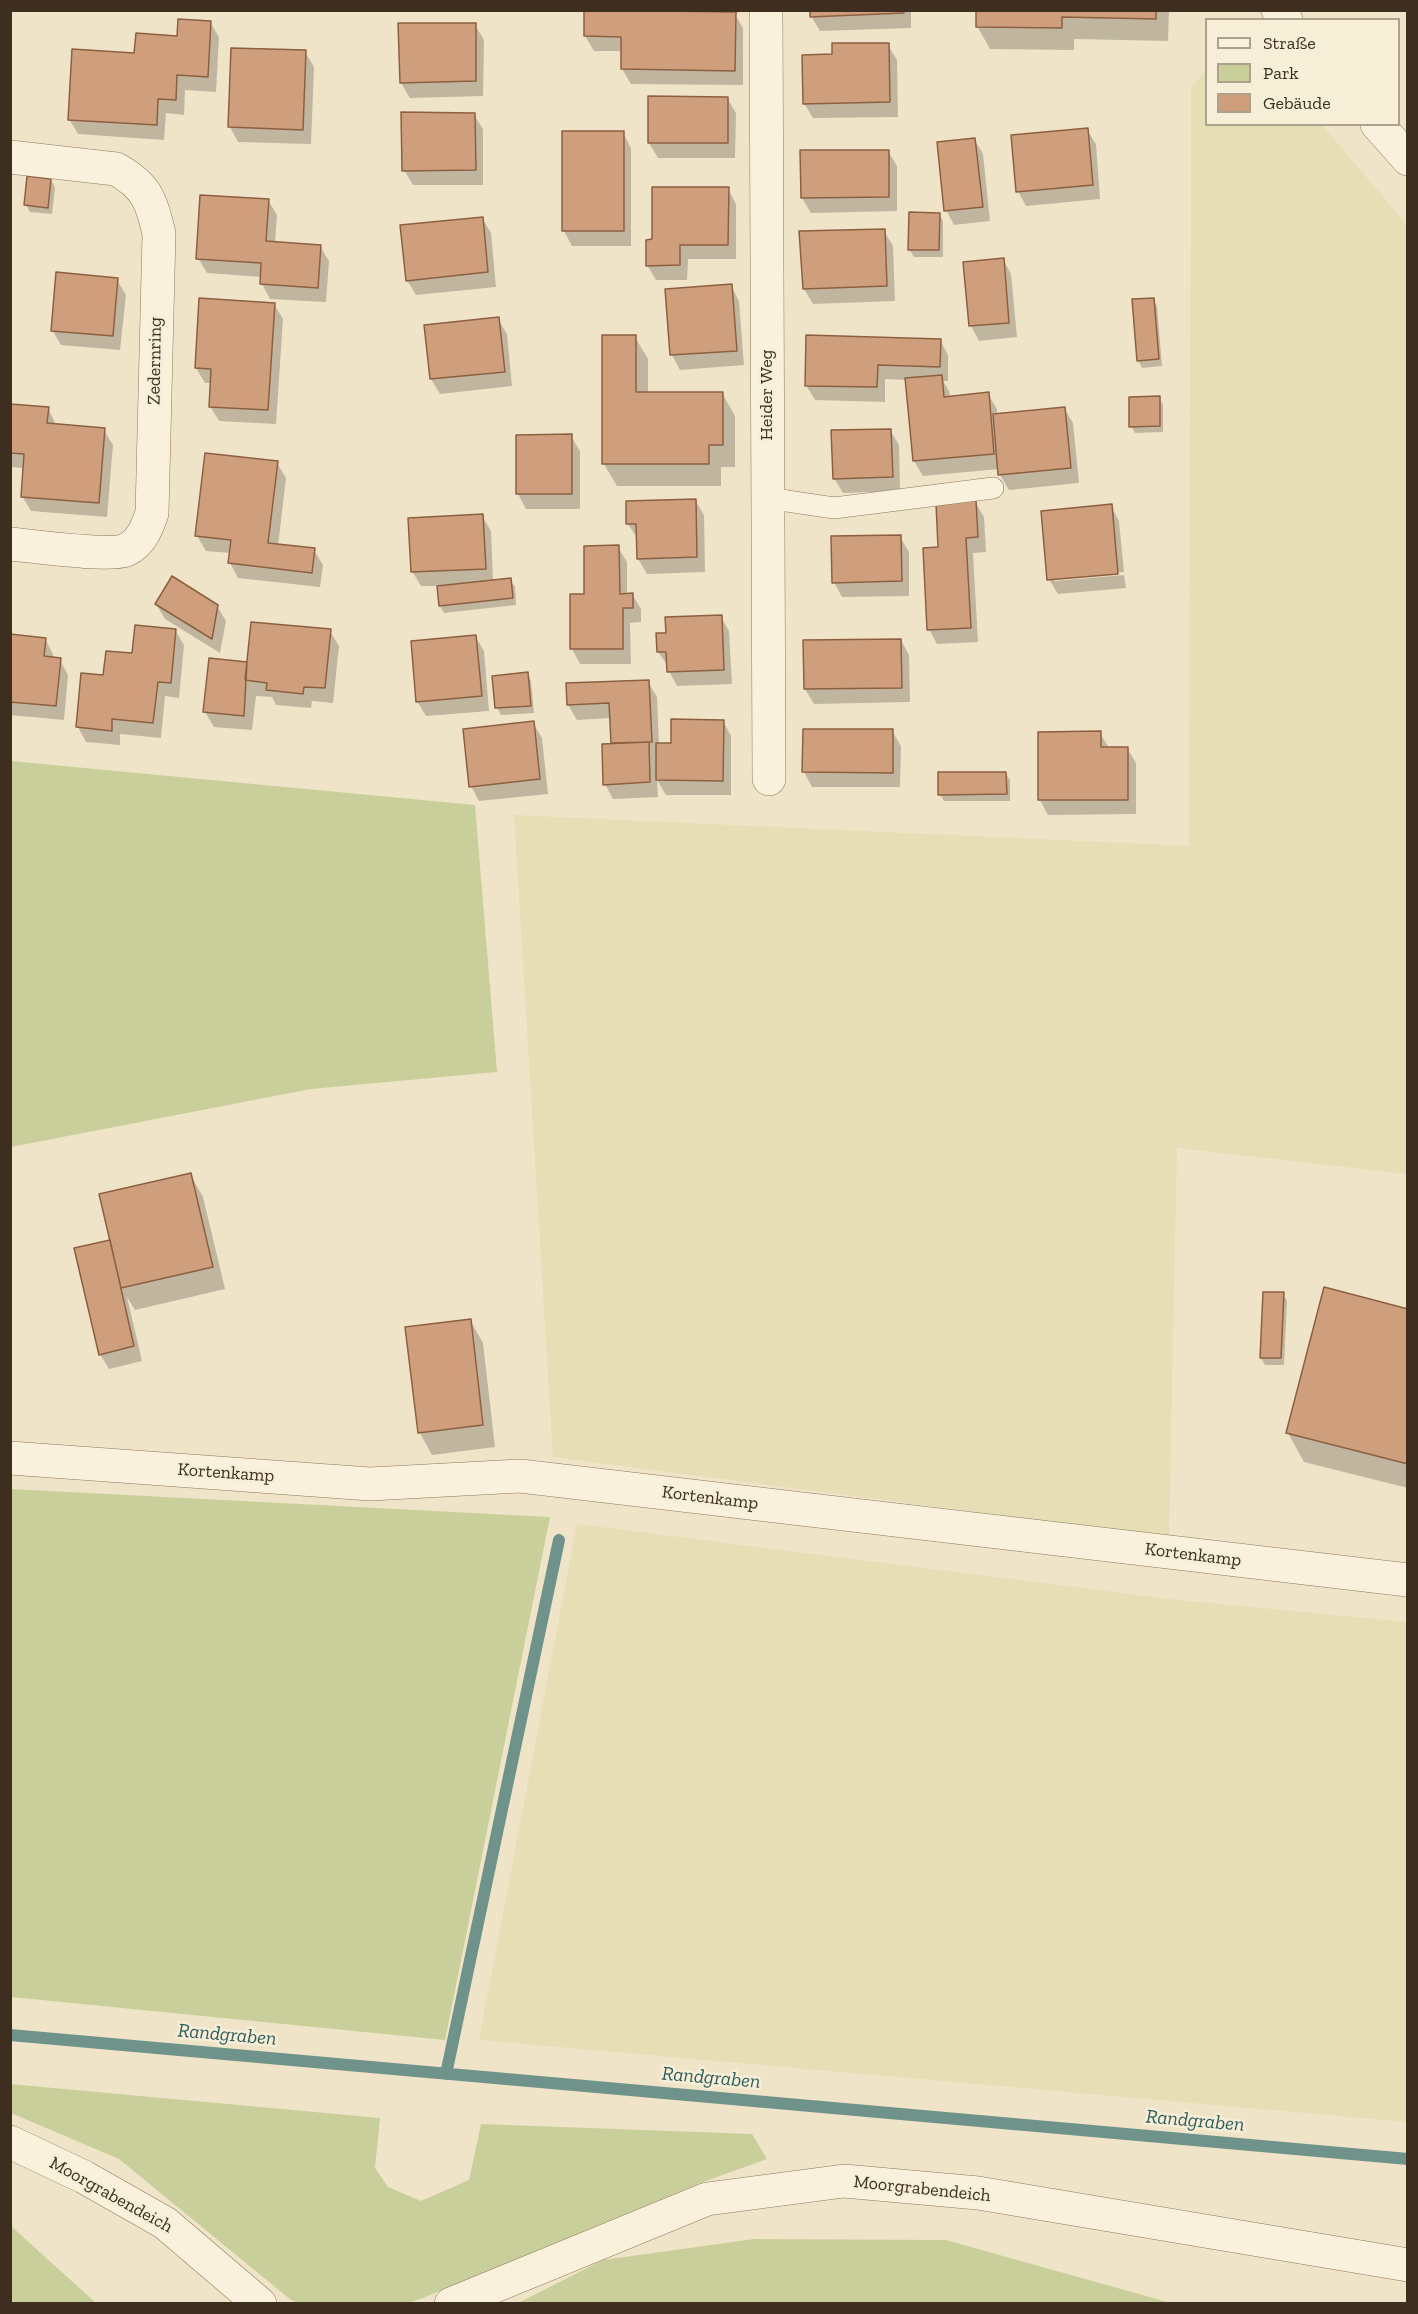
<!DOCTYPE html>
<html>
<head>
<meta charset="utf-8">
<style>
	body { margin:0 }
	#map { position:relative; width:1418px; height:2314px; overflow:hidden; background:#f0e4c8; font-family:"Zilla Slab",serif }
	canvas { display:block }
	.frame { position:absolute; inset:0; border:12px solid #3d2e20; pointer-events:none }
	.legend { position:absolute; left:1205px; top:18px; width:195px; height:108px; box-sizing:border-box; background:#f7eed8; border:2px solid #ada18e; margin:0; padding:8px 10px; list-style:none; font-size:18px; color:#3d2e20 }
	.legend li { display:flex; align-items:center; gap:12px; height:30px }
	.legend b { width:30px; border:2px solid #ada18e }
</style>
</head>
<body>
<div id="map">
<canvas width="1418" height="2314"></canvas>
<div class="frame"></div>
<ul class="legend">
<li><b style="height:8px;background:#faf1dc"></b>Straße</li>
<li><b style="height:16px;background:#c9cf9b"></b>Park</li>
<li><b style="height:16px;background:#cf9f7d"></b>Gebäude</li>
</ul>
</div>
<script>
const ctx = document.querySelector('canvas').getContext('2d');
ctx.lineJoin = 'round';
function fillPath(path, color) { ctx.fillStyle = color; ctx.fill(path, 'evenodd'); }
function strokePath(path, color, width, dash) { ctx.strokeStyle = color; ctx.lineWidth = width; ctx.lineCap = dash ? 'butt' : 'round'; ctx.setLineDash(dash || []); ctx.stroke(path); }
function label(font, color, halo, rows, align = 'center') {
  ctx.font = font + ' "Zilla Slab",serif'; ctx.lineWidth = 5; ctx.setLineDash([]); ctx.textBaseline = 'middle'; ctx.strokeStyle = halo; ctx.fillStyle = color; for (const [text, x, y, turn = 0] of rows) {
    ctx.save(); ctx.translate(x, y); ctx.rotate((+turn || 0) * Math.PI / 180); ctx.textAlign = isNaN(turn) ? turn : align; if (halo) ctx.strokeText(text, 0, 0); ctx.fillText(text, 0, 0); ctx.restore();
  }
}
fillPath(new Path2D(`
	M1206,71v53l116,1 85,100v949l-230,-26 -8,389 -616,-80 -39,-642 675,31 2,-759z
	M577,1524l591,75 239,23v500l-928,-82z`), '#e6deb5');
fillPath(new Path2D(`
	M11,761l464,44 22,267 -186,17 -300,58z
	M11,1489l539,28 -105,523 -434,-43z
	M10,2084l370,34 -5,50 13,19 33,14 48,-21 12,-56 271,10 15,25 -64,23 -280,116 -18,6 -107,-1 -7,-3 -172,-141 -108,-46z
	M11,2226l85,77h-85z
	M754,2239l192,1 225,63h-653l85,-43z`), '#c9cf9b');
fillPath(new Path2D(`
	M586,10l91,3v-3h61v3h-4l9,15v57l-112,-1 -9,-15 1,-18h-29l-9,-15z
	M811,10h100v18l-91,3 -9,-15z
	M978,10h191l-1,31 -94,-2v11l-84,-1 -13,-23z
	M210,22l9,15 -3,55 -31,-2 -1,25 -18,-2 -2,27 -86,-6 -9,-15 109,-82z
	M475,25l9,15 -1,56 -73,2 -9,-15z
	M888,45l9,15 1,57 -85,1 -9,-15 30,-47z
	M305,52l9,15 -3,77 -73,-2 -8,-15z
	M727,98l9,15 -1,45h-77l-9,-15z
	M474,115l9,14v56h-70l-9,-15z
	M1087,130l9,14 4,55 -74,7 -8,-15z
	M623,133l8,15v98h-59l-8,-15z
	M974,139l9,15 7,67 -36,4 -8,-15z
	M888,151l9,15v45l-86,2 -9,-15z
	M51,180l4,7 -3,27 -22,-2 -4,-7z
	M728,189l8,15v55h-48l-1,21h-31l-9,-15 6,-24z
	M268,200l9,15 -2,28 45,3 9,15 -3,41 -56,-3 -8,-15v-7l-55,-4 -9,-15z
	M939,214l4,7v36h-29l-4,-7z
	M482,218l9,15 5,54 -80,8 -9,-15z
	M884,231l9,15 2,55 -82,3 -9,-15z
	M1003,259l8,15 6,63 -38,4 -8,-15 -6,-63z
	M117,280l9,15 -6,55 -59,-5 -9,-15z
	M731,286l8,15 5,64 -64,5 -8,-15 -6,-64z
	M1153,299l4,7 5,60 -20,2 -4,-8z
	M274,304l9,15 -7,105 -57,-3 -9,-15 2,-23h-7l-9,-15z
	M498,319l9,15 5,52 -72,8 -9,-15 -5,-53z
	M603,336l32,1 13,22v34h74l13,23v51h-14v19h-104l-13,-22z
	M940,340l8,15v26h-5l6,10 1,7 38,-4 9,15v6l67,-7 9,15 6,60 -70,7 -9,-15 -1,-6 -76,7 -9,-15 -7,-81 -22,-1v23l-70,-2 -9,-15z
	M1159,398l4,7v27l-28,1 -4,-7z
	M10,405l38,3 8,17 48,5 9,15 -6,72 -76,-6 -9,-15 2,-28 -14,-1z
	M890,430l9,15 1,46 -57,2 -9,-15z
	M571,436l9,15v58h-54l-8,-15z
	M277,463l9,15 -8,68 36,4 9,15 -3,22 -82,-9 -8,-15 1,-10 -25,-2 -9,-15z
	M695,500l9,15 1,57 -58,2 -9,-15v-20l-10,-15z
	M975,502l9,15 2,35 -13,1 5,89 -41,2 -8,-15 11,-80z
	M1111,506l8,15 5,51 -70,6v3l70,-6 2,13 -68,6 -9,-15z
	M482,516l9,15 2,51 17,-2 5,7 1,18 -72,8 -4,-7 -2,-20h-17l-9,-15z
	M900,537l9,15v44l-67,1 -8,-15z
	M618,547l9,15v33l5,-1 9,15v13l-11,1 1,41h-51l-8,-15 14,-54z
	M156,604l61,2 9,15 -6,32 -55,-34z
	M721,617l8,14 3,53 -55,2 -8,-15v-4l-11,-15 9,-18z
	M175,630l9,15 -5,53 -14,-2 -4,42 -41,-4v11l-34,-3 -8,-15 26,-51 30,-21z
	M330,631l9,15 -6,57 -21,-2 -1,7 -35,-3 -4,-8 -16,-1 -4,34 -38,-3 -9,-15 44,-48z
	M10,636l35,3 8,15v5l7,1 8,15 -4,45 -54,-5z
	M475,636l9,15 5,60 -63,5 -9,-15z
	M901,640l8,15 1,47 -96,2 -9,-15z
	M527,674l4,7 3,32 -33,2 -4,-7 -3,-31z
	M648,682l9,15 2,47h13l51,-23 8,15v59h-65l-9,-15 1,17 -45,2 -8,-15 8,-40 -2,-26 -34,2 -9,-15z
	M533,723l9,15 6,56 -69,7 -8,-15z
	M892,731l9,15 -1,41h-88l-8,-15z
	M1100,733l9,15h18l9,15v51l-88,1 -8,-15z
	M1005,773l5,7v21h-66l-4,-7z
	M190,1174l13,23 22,92 -90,21 -8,-13 15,64 -33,8 -9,-15 9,-112z
	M1283,1294l4,7 -3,64h-19l-4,-7z
	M1408,1310v178l-104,-26 -16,-29z
	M470,1320l13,23 12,104 -63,8 -12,-22z`), '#0003');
strokePath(new Path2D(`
	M10,2035l1398,124
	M446,2074l113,-534`), '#6f938a', 12);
const building = new Path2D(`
	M584,10l152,2 -1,59 -114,-2v-32l-37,-1z
	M810,10h93l1,3 -94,4z
	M976,10h180v9l-94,-2v11l-86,-1z
	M178,19l33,2 -3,56 -31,-2 -1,25 -18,-1 -1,26 -89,-5 4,-71 62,4 2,-20 41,3z
	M398,23h78v58l-76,2z
	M832,43h57l1,59 -87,2 -1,-49 30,-1z
	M231,48l75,2 -3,80 -75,-3z
	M648,96l80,1v46h-80z
	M401,112l74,1 1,57 -74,1z
	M1088,128l5,57 -77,7 -5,-57z
	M562,131h62v100h-62z
	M975,138l8,69 -39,4 -7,-69z
	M800,150h89v47l-88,1z
	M27,176l24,3 -3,29 -24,-3z
	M652,187h77l-1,58h-48v20l-34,1v-26l6,-1z
	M200,195l69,4 -3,42 55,4 -3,43 -58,-4 1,-21 -65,-4z
	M909,212l31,1 -1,37h-31z
	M483,217l5,55 -82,9 -6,-56z
	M885,229l2,57 -84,3 -4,-58z
	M1004,258l5,65 -40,3 -6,-64z
	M56,272l62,6 -5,58 -62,-5z
	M732,284l5,67 -67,4 -5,-66z
	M199,298l76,5 -7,107 -59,-3 2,-38 -16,-1z
	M1154,298l5,61 -22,2 -5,-62z
	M499,317l6,55 -75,7 -6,-54z
	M602,335h34v57h87v53h-14v19h-107z
	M806,335l135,4 -1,28 -62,-2 -1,22 -72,-1z
	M942,375l2,22 45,-5 5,62 -81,7 -8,-83z
	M1160,396v30l-31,1v-30z
	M10,404l39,3 -2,16 58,5 -6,75 -78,-6 3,-43 -14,-1z
	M1065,407l6,61 -73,7 -5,-61z
	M891,429l2,48 -60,2 -2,-49z
	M572,434v60h-56v-59z
	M205,453l73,8 -10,82 47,5 -3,25 -84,-10 3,-23 -36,-4z
	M696,499l1,58 -60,2 -1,-35h-10v-23z
	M976,500l2,37 -12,1 5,90 -44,2 -4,-82 15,-1 -2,-44z
	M1112,504l6,70 -71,6 -6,-69z
	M483,514l3,55 -75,3 -3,-54z
	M901,535l1,46 -70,2 -1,-47z
	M619,545l1,49 13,-1v15h-10v41h-53v-55h14v-48z
	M172,576l46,29 -6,34 -57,-35z
	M511,578l2,20 -74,8 -2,-20z
	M722,615l2,55 -57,2 -1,-20h-9l-1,-19h10l-1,-16z
	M251,622l80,7 -6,59 -21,-1 -1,7 -37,-4 1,-7 -22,-3z
	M135,625l41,4 -5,54 -13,-1 -5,41 -41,-4v12l-36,-4 5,-54 22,2 3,-24 26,2z
	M10,634l36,4 -2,18 17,2 -5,48 -46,-4z
	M476,635l6,61 -66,6 -5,-61z
	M901,639l1,49 -98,1 -1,-49z
	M209,658l38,4 -3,54 -41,-4z
	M528,672l3,34 -36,2 -3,-32z
	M649,680l3,62 -41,1 -2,-40 -42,2 -1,-22z
	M671,719l53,1 -1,61 -67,-1v-37h15z
	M534,721l6,58 -71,8 -6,-58z
	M803,729h90v44l-91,-1z
	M1101,731v16h27v53h-90v-68z
	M649,742l1,40 -47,3 -1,-41z
	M938,772h68l1,22 -69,1z
	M191,1173l22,94 -92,21 -22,-94z
	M110,1240l24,106 -35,9 -25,-107z
	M1324,1287l84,22v155l-122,-31z
	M1263,1292h21l-3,66h-21z
	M471,1319l12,106 -65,8 -13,-106z`);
fillPath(building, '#cf9f7d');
strokePath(building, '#8d5f41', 1.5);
const service = new Path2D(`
	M767,498l67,10 159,-20`);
const minor = new Path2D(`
	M766,10l3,769
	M10,157l106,12c31,17 36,33 43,65l-7,279c-5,15 -11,30 -26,37 -17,7 -93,-4 -116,-6
	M10,1458l360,26 150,-8 888,104
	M10,2142l74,35 81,46 95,81
	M451,2304l256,-105 137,-18 134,12 430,72`);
const tertiary = new Path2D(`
	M1278,10l8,10
	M1377,124l31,35`);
strokePath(service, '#8d765c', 22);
strokePath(minor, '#8d765c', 34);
strokePath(tertiary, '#8d765c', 34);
strokePath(service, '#faf1dc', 21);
strokePath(minor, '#faf1dc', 33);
strokePath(tertiary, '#faf1dc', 33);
label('18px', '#3d2e20', '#f7eed8', [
	["Zedernring",155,361,-89],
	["Heider Weg",767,395,-90],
	["Kortenkamp",226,1473,4],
	["Kortenkamp",710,1498,7],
	["Kortenkamp",1193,1555,7],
	["Moorgrabendeich",922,2189,6],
	["Moorgrabendeich",111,2195,29]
]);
label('italic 20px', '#2f5d5a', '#f7eed8', [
	["Randgraben",227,2035,5],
	["Randgraben",711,2078,5],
	["Randgraben",1195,2121,5]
]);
</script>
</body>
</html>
